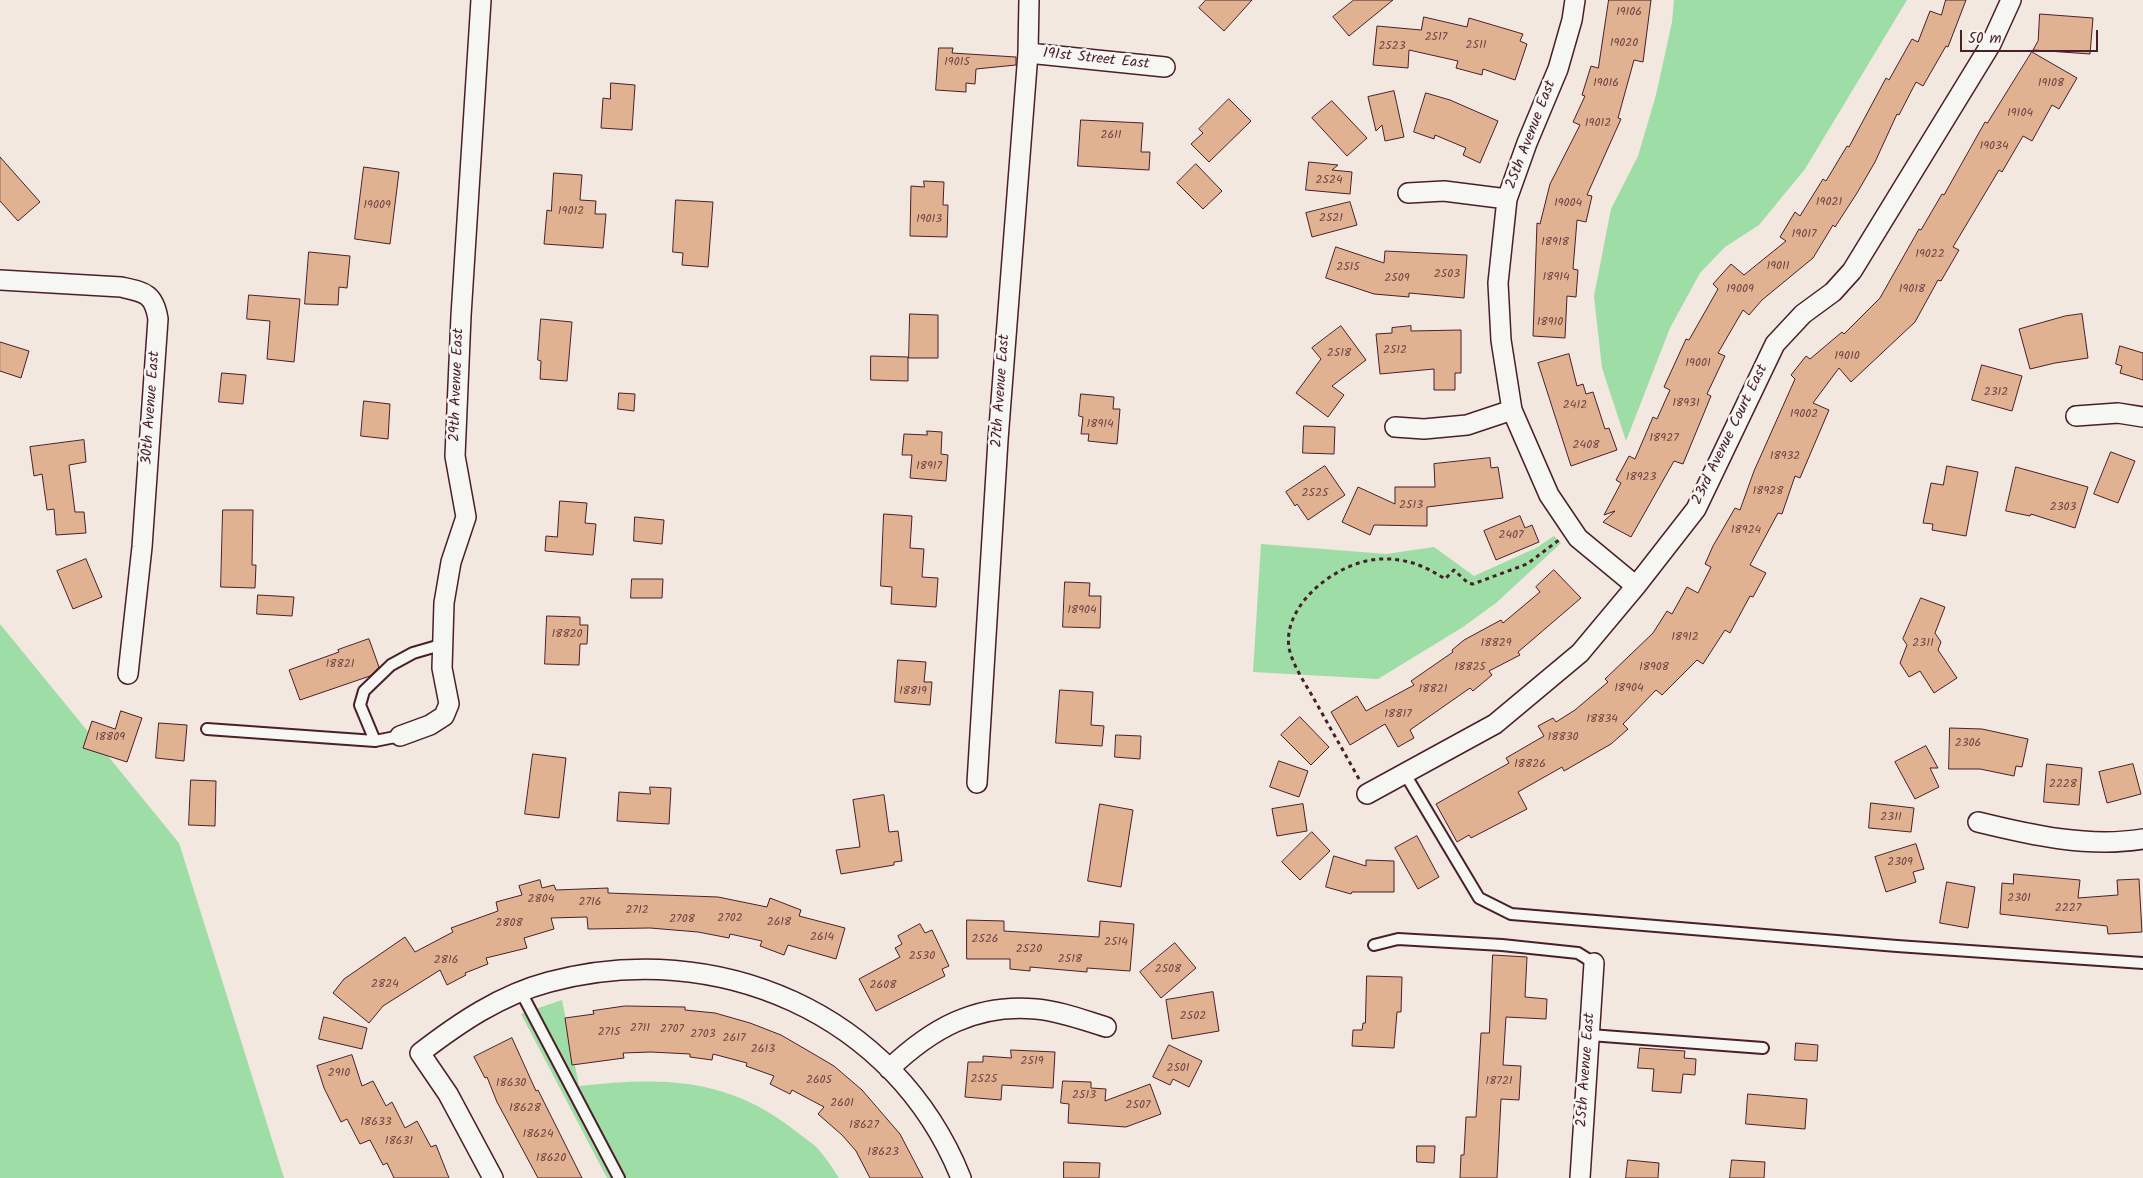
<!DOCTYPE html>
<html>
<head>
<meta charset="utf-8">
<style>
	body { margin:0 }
	#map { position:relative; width:2143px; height:1178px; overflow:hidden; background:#f2e8df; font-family:Kalam,sans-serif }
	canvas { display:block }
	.scale { position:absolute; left:1960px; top:30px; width:138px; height:22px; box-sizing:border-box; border:2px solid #4a1f2b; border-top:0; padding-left:6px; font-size:15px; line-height:18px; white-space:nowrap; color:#4a1f2b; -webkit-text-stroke:4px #f6f6f2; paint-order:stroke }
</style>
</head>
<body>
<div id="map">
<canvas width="2143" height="1178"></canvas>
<div class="scale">50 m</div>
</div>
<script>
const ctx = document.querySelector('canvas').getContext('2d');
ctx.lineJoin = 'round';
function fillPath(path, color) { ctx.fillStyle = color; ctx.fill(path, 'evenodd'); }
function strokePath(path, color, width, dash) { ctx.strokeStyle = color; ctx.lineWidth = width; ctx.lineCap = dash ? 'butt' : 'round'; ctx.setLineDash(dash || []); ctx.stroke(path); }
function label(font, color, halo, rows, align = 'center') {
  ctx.font = font + ' Kalam,sans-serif'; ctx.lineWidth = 5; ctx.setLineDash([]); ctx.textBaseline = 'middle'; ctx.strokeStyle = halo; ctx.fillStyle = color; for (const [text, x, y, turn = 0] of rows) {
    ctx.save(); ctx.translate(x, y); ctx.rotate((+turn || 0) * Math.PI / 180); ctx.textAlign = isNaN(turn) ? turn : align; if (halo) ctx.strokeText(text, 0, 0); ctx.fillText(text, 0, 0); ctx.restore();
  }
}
fillPath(new Path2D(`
	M1674,0h233l-102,169 -46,56 -34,22 -25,26 -30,55 -44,113 -24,-73 -8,-72 17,-87 27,-53 18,-61 16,-73z
	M1554,536l7,7 -65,60 -33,24 -85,52 -125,-7 8,-128 125,10 48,-7 40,29 62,-28z
	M0,624l179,219 105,335h-284z
	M562,1000l17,86c81,-9 147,-9 214,43 8,7 19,13 26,21 8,9 14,19 20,28h-232l-86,-164z`), '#9edda5');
const building = new Path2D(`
	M1206,0h46l-28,31 -25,-23z
	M1354,0h39l-44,36 -16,-19z
	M1609,0h42l-8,62 -9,-2 -16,58 3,1 -34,76 5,1 -6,26 -9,-2 -4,49 5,1 -2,27 -9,-1 -2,42 -32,-2 4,-113 3,1 10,-40 30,-59 -7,-3 12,-26 -3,-1 9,-29 7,2z
	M1946,0h20l-18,47 -2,-1 -23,40 -7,-4 -17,33 -2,-1 -22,48 -18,31 -22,34 -2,-2 -20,33 -51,42 -13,15 -6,-5 -25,43 7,3 -18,38 4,2 -28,68 -9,-3 -43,76 -28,-15 12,-11 -11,4 17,-32 -5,-3 13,-24 6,3 18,-42 4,2 13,-29 -6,-3 22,-48 3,1 29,-51 -5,-5 18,-20 13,11 42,-34 -6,-4 15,-25 5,4 23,-37 3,2 21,-35 2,1 37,-69 3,2 23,-41 6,3 12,-31 11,4z
	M2040,14l53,4 -3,36 -57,-4 5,-9z
	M1424,17l43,10 2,-9 54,16 -3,7 7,3 -12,36 -32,-11 -1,6 -26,-7 2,-7 -49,-11 -1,18 -35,-3 4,-39 44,4z
	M939,48h14l-1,5 64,4v8l-40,4 -1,15 -9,-1v9l-30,-2z
	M2032,52l45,26 -18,31 -7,-4 -20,36 -9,-5 -21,36 -3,-2 -46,77 6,3 -18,31 -3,-1 -23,42 -64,60 -12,-14 -26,35 16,7 -29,68 -5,-2 -13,38 -4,-1 -28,52 16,8 -13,24 -3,-1 -20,37 -5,-3 -22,34 -6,-4 -35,35 -6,-5 -33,34 5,5 -17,15 -47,27 -2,-4 -44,25 9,17 -56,29 -2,-3 -12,7 -21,-38 73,-41 -3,-5 38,-22 -6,-10 15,-8 3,4 19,-12 33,-28 -3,-3 48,-46 14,-22 5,3 15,-27 11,6 13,-26 -6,-3 8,-18 22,-38 5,2 14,-39 41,-92 -4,-4 15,-19 4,3 32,-27 2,2 36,-36 39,-69 2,1 21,-36 2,1 41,-73 2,1z
	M611,83l24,2 -3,45 -31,-2 2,-30 7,1z
	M1394,91l10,46 -19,4 -3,-16 -6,6 -8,-34z
	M1426,93l24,7 48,21 -18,42 -17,-8 3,-7 -31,-13 -1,4 -20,-7z
	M1229,99l22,22 -42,41 -18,-18 12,-11 -4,-4z
	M1332,101l35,37 -20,18 -35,-38z
	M1081,120l62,3 -2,29h9l-1,18 -71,-4z
	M0,157l40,45 -22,19 -18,-20z
	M1309,162l29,3 -6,5 20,2 -2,22 -44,-4z
	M1196,164l26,27 -19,18 -26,-26z
	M364,167l35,5 -9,72 -35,-5z
	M554,173l28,2 -2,25 16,1 -1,13h11l-3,34 -59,-4 3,-34 4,1z
	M924,181l20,1 -1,23h5l-1,32 -37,-1 1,-50 13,1z
	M676,200l37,2 -5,65 -26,-2 1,-12 -10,-1z
	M1350,202l7,23 -45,12 -6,-24z
	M1336,247l48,16 1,-12 82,4 -3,43 -55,-5v4l-35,-3 -48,-16z
	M309,252l41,4 -3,32 -8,-1 -1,18 -33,-1z
	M249,295l51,4 -6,63 -27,-3 3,-38 -23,-2z
	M910,314l28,1v43h-29z
	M2082,314l6,44 -33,5 -25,6 -11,-40 46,-13z
	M541,319l31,3 -5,59 -27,-2 1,-18 -3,-1z
	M1341,326l25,34 -34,26 12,9 -16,22 -32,-24 25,-34 -9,-11z
	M1411,326v5l50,-1v43h-6v17h-21v-21l-54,5 -4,-40 16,-1v-5z
	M0,342l29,9 -8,27 -21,-7z
	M2120,346l23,7v27l-23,-7 2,-7 -6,-2z
	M1569,354l8,32 6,-2 3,10 7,-2 12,37 4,-1 8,22 -46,16 -33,-103z
	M871,356l37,1v24l-37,-1z
	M1982,365l40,11 -10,35 -40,-11z
	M222,373l24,2 -3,29 -24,-2z
	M619,393l16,1 -1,17 -16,-2z
	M1081,394l33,3 -1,12h7l-3,35 -29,-3 1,-7h-8l2,-17 -4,-1z
	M364,401l26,3 -2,35 -27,-3z
	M1304,426l31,1 -1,27 -31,-1z
	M927,431l15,1 -1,22 7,1 -2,26 -36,-3 2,-23h-10l2,-21 23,1z
	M84,440l2,22 -17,3 6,47h9l2,21 -30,2 -2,-26 -7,1 -5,-36 -8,2 -4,-29z
	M2111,452l24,9 -17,42 -24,-9z
	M1490,458l1,10 7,-1 5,31 -76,9v19l-53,-1 -4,10 -28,-13 16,-35 37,17v-17h40l-1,-23z
	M1325,466l20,29 -37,25 -11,-16 -2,2 -9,-14z
	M1947,466l31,6 -12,64 -34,-6 1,-6 -10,-1 8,-40 12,2z
	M2016,467l72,20 -13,41 -44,-14 -1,2 -24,-5z
	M560,501l27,2 -2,20 11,1 -3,31 -48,-4 1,-15 11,1z
	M223,510h30l-1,55h4l-1,23 -34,-1z
	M884,514l28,2 -2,32 14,1 -2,28 16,1 -2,29 -45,-3 1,-17 -11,-1z
	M1520,516l5,12 7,-3 7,17 -43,18 -12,-29z
	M635,517l29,3 -2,24 -28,-3z
	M86,559l16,38 -29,12 -16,-38z
	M1554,570l27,28 -63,54 2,3 -31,16 3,4 -19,16 -3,-3 -60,42 4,8 -16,9 -13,-23 -35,21 -19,-33 26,-16 9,15 48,-26 -3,-4 42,-29 -1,-2 12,-10 37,-20 2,3 37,-31 -4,-5z
	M632,579h31l-1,19h-31z
	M1065,582l25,1 -1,13h12l-1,32 -37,-1z
	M258,595l36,2 -2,19 -35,-2z
	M1921,598l24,9 -10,26 6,9 -3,8 19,28 -23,15 -14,-22 -11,6 -9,-14 7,-18 -4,-6z
	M547,616l33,1v8h8l-1,19h-7l-1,21 -34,-1z
	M369,639l10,28 -9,9 -70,24 -11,-30 50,-18 -1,-2z
	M898,660l28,2 -2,20h8l-2,23 -35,-3z
	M1060,690l33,2 -2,33 13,1 -2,20 -46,-3z
	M121,711l21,7 -15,44 -44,-14 9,-27 23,8z
	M1300,717l29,30 -18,18 -30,-30z
	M159,723l28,2 -3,36 -28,-3z
	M1950,728l32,1 46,10 -6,28 -6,-1 -2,10 -34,-7h-31z
	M1116,735l25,1 -1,23 -25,-2z
	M1926,746l12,22h-8l9,19 -24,12 -20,-37z
	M533,754l33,4 -7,60 -34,-4z
	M1279,761l29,10 -9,26 -29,-10z
	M2047,764l35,4 -3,37 -35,-3z
	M2133,764l8,30 -34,9 -8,-31z
	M191,780l25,1 -1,45 -26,-1z
	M650,787l21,1 -2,36 -52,-3 2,-29 31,2z
	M884,795l5,37 9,-1 4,30 -8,1v3l-53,9 -5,-24 24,-3 -7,-47z
	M1871,803l43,5 -3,24 -42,-4z
	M1100,804l33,6 -12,77 -33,-6z
	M1303,804l4,27 -30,5 -5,-27z
	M1312,832l18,19 -30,29 -18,-18z
	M1417,836l22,41 -21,12 -23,-41z
	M1916,844l8,25 -11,3 3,10 -30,10 -11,-35z
	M1334,856l32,10v-6l28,1v31h-42l-1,2 -25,-7z
	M2014,874l66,6 -2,18 40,-3 -1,-15 22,-1 3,53 -34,2 -1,-8 -107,-12 2,-31 11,1z
	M540,880l2,8 12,-3 2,5 52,-2v5l110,4 49,10 3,-9 31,12 -2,6 46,12 -9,31 -48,-14 -4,10 -24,-9 2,-5 -32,-7 -1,4 -31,-6 -48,-4 -62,1 -1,-12 -36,1 3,11 -30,9 3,10 -41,10 2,6 -23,9 1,2 -19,10 -7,-15 -57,36 -14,17 -36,-30 11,-14 61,-42 10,15 38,-20 -2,-4 47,-17 -2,-9 26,-7 -3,-9z
	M1947,882l28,5 -7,41 -28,-5z
	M967,920l37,1v10l95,6 1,-16 34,3 -4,47 -43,-3v4l-57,-5v4l-20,-2v-10h-43z
	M920,924l5,9 7,-3 17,36 -7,3 3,7 -69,35 -17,-32 41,-22 -5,-9 7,-4 -4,-8z
	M1175,943l21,25 -35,30 -21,-26z
	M1493,955l34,2 -2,40 22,2 -1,20 -40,-2 -3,48 18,1 -2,34 -18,-1 -4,79h-37l1,-23h3l2,-38h10l5,-84h8z
	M1367,976l35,1 -1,35h-4l-3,36 -42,-2 1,-16h9l1,-7h2z
	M1213,992l6,39 -47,8 -6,-39z
	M625,1006l60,1v3l30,3 35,10 31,12 31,18 22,13 28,24 38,44 23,44h-53l-14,-27 -14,-16 -24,-21 6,-7 -32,-17 -2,4 -20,-10 4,-8 -28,-10 1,-3 -34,-9 -1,6 -22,-3v-3l-39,-2 -28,1 1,5 -52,7 -7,-47 29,-4 -1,-3z
	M324,1017l43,11 -5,21 -43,-10z
	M512,1038l24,53 2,-1 44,88h-44l-41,-76 -10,-25 -2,1 -11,-21z
	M1796,1043l22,2 -1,16 -22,-1z
	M1169,1045l33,16 -13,26 -16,-8 -3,6 -17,-8z
	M1640,1048l45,3 -1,7 12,1 -1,16 -12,-1 -2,19 -29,-2 2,-22 -16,-1z
	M1011,1050l44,2 -2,36 -51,-3 -1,15 -36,-3 3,-35h15v-6l28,2z
	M352,1055l10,31 11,-5 13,25 6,-4 13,26 12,-7 14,26 5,-2 13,33h-55l-7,-15 -4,2 -13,-25 -10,4 -13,-25 -6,3 -17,-34 -7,-22z
	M1063,1081l28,1v6l15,1 -1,12 45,-17 11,30 -35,13 -58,-4 1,-19 -8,-1z
	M1748,1094l59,5 -2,30 -59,-5z
	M1417,1146h18l-1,17 -17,-1z
	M1628,1160l31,3 -1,15h-32z
	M1732,1160l33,2 -1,16h-34z
	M1064,1162l36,1 -1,15h-35z`);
fillPath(building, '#e0b291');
strokePath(building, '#4a1f2b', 1);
const service = new Path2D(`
	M207,729l168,12 25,-5
	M375,741l-15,-36 4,-14 27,-26 22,-12 31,-9
	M1405,774l74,124 32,16 386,32 246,17
	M1374,945l24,-6 104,6 76,8 16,10
	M521,992l98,186
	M1590,1035l173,13`);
const minor = new Path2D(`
	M1575,0l-3,20 -14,49 -31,74 -20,56 -9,84 3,57 11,70 37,85 29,43 58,48
	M1028,53l137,14
	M1408,193l36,-2 63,8
	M0,280l121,7c23,5 33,6 37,32l-16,228 -14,127
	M2076,416l42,-3 25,4
	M1395,427l29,2 43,-4 45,-15
	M400,736l30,-11 14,-9 5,-12 -7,-36 2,-65 7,-41 15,-45 -11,-61 6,-140 20,-316
	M977,783l21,-343 30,-387 1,-53
	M1367,794l128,-70 85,-71 56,-67 60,-77 79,-165 28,-30 30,-22 19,-21 139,-227 20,-44
	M1978,822c53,13 110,26 165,17
	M889,1069c42,-40 87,-66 147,-60 24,2 47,11 70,18
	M493,1178l-45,-84 -28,-41c39,-30 80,-58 129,-71 167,-45 346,31 412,196
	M1580,1178l14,-215`);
strokePath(service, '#4a1f2b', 14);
strokePath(minor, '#4a1f2b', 22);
strokePath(new Path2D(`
	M1359,779c-15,-27 -30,-53 -45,-80 -9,-16 -21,-33 -25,-51 -7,-45 51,-88 92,-89 25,-1 44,7 64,20l9,-9 14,13 5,1 54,-20 32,-24`), '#4a1f2b', 3, [4, 4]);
strokePath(service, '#f6f6f2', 10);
strokePath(minor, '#f6f6f2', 19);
label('12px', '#704444', null, [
	["19106",1629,13],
	["2517",1436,38],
	["19020",1624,44],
	["2511",1476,46],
	["2523",1392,47],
	["19015",957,63],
	["19016",1606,84],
	["19108",2051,84],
	["19104",2020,114],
	["19012",1598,124],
	["2611",1111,136],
	["19034",1994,147],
	["2524",1329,181],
	["19021",1829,203],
	["19004",1568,204],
	["19009",377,206],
	["19012",571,212],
	["2521",1331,219],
	["19013",929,220],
	["19017",1804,235],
	["18918",1555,243],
	["19022",1930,255],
	["19011",1778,267],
	["2515",1348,268],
	["2503",1447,275],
	["18914",1556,278],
	["2509",1397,279],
	["19009",1740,290],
	["19018",1912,290],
	["18910",1550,323],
	["2512",1395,351],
	["2518",1339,354],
	["19010",1847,357],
	["19001",1698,364],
	["2312",1996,393],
	["18931",1686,404],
	["2412",1575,406],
	["19002",1804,415],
	["18914",1100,425],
	["18927",1664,439],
	["2408",1586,446],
	["18932",1785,457],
	["18917",929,467],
	["18923",1641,478],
	["18928",1768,492],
	["2525",1315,494],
	["2513",1411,506],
	["2303",2063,508],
	["18924",1746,531],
	["2407",1511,536],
	["18904",1082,611],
	["18820",567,635],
	["18912",1685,638],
	["18829",1496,644],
	["2311",1923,644],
	["18821",340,665],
	["18825",1470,668],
	["18908",1654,668],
	["18904",1629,689],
	["18821",1433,690],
	["18819",913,692],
	["18817",1398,715],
	["18834",1602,720],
	["18809",110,738],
	["18830",1563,738],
	["2306",1968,744],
	["18826",1530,765],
	["2228",2063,785],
	["2311",1891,818],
	["2309",1900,863],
	["2301",2019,899],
	["2804",541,900],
	["2716",590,903],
	["2227",2068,909],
	["2712",637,911],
	["2702",730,919],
	["2708",682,920],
	["2618",779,923],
	["2808",509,924],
	["2614",822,938],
	["2526",985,940],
	["2514",1116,943],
	["2520",1029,950],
	["2530",922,957],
	["2518",1070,960],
	["2816",446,961],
	["2508",1168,970],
	["2824",385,985],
	["2608",883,986],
	["2502",1193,1017],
	["2711",640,1029],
	["2707",672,1030],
	["2715",609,1033],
	["2703",703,1035],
	["2617",734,1039],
	["2613",763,1050],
	["2519",1032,1062],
	["2501",1178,1069],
	["2910",339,1074],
	["2525",984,1080],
	["2605",819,1081],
	["18721",1499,1082],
	["18630",511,1084],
	["2513",1084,1096],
	["2601",842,1104],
	["2507",1138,1106],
	["18628",525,1109],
	["18633",376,1123],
	["18627",864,1126],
	["18624",538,1135],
	["18631",399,1142],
	["18623",883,1153],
	["18620",551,1159]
]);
label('15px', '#4a1f2b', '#f6f6f2', [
	["191st Street East",1096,60,6],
	["25th Avenue East",1532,135,-69],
	["29th Avenue East",458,385,-88],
	["27th Avenue East",1002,391,-86],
	["30th Avenue East",152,408,-86],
	["23rd Avenue Court East",1731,435,-64],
	["25th Avenue East",1587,1070,-86]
]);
</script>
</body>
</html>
